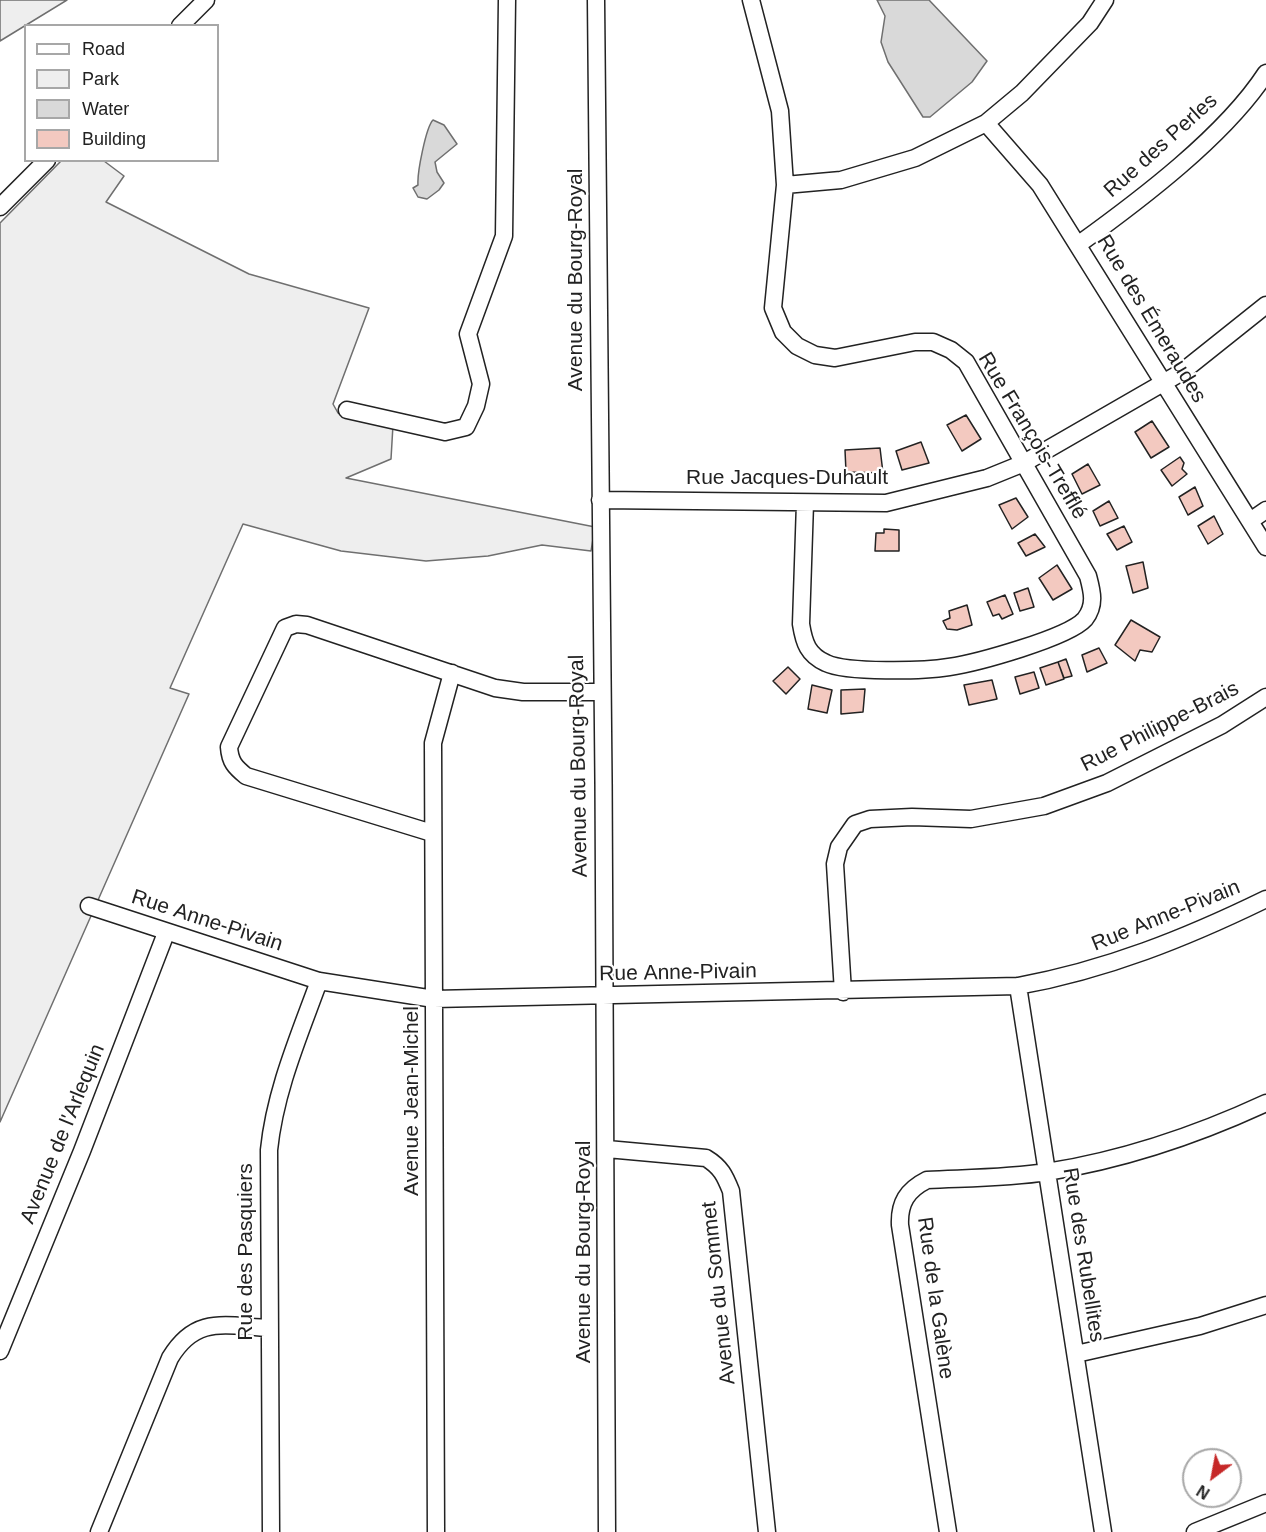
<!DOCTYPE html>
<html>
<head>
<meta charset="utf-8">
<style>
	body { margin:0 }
	#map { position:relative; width:1266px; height:1532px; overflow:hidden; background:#fff; font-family:Helvetica,sans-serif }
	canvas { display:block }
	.legend { position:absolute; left:24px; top:24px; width:195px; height:138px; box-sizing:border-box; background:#fff; border:2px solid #a7a7a7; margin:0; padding:8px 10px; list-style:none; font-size:18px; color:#222 }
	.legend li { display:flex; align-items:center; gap:12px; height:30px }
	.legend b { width:30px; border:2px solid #a7a7a7 }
	.north { position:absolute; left:1182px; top:1448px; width:60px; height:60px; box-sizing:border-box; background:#fff; border:2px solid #a7a7a7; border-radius:50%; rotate:212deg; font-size:16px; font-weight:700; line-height:24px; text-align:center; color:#222 }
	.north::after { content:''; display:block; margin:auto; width:21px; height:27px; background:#c62828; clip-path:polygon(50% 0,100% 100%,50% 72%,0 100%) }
</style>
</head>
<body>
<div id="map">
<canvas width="1266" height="1532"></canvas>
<ul class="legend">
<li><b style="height:8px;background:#fff"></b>Road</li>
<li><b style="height:16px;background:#eee"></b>Park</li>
<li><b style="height:16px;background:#d9d9d9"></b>Water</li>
<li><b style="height:16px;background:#f3c9c0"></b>Building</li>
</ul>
<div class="north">N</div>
</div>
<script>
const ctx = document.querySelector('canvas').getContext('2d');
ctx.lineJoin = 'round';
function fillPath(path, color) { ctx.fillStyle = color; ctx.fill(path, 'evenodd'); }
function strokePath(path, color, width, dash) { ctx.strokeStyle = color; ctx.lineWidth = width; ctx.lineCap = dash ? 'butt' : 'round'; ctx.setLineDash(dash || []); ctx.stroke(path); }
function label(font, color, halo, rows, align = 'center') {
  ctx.font = font + ' Helvetica,sans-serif'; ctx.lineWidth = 4.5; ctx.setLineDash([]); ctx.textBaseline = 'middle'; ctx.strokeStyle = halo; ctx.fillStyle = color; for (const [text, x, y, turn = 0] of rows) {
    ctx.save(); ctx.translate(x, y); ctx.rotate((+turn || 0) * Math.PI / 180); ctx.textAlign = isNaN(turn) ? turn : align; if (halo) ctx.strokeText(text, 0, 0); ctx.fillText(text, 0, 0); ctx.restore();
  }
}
const green = new Path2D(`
	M0,0h67l-67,41z
	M61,161h43l20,15 -18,26 143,72 120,34 -36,96 5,9 55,12 -2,34 -45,19 249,49 -4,24 -49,-6 -54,11 -62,5 -85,-10 -98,-27 -73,164 19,6 -189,428v-899z`);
fillPath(green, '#eee');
strokePath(green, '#6f6f6f', 1.5);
const water = new Path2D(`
	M877,0h52l58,61 -15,21 -42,35h-7l-35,-55 -7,-20 4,-26z
	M433,120l11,5 13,19 -22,18 2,10 7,11 -5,7 -12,9 -9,-2 -5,-9 5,-3c-1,-12 8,-58 15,-65z`);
fillPath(water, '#d9d9d9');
strokePath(water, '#6f6f6f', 1.5);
const building = new Path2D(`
	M966,415l15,24 -19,12 -15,-26z
	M1152,421l17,26 -18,11 -16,-26z
	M921,442l8,21 -27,7 -6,-19z
	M880,448l3,25 -37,-1 -1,-22z
	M1180,457l4,6 -2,6 5,5 -15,12 -11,-16z
	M1088,464l12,21 -18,9 -10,-20z
	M1195,487l8,19 -15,9 -9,-18z
	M1016,498l12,19 -16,12 -13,-24z
	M1109,501l9,17 -18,8 -7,-15z
	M1214,516l9,18 -15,10 -10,-18z
	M1124,526l8,16 -15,8 -10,-16z
	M884,529l15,1v21h-24l1,-18h8z
	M1035,534l10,13 -19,9 -8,-13z
	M1143,562l5,26 -15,5 -7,-27z
	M1057,565l15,24 -19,11 -14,-22z
	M1028,588l6,19 -14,4 -6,-18z
	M1005,595l8,19 -11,5 -3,-5 -6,2 -6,-14z
	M967,605l5,20 -15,5 -10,-1 -4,-8 7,-3 -1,-7z
	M1131,620l29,17 -8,15 -12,-2 -5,11 -20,-16z
	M1099,648l8,15 -20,9 -5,-17z
	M1066,659l6,17 -8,2 -6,-16z
	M1058,662l6,17 -18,6 -6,-17z
	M788,667l12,12 -14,15 -13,-13z
	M1034,672l5,16 -19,6 -5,-17z
	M992,680l5,19 -28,6 -5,-20z
	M812,685l20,5 -5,23 -19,-4z
	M865,689l-2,23 -22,2v-24z`);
fillPath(building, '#f3c9c0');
strokePath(building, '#222', 1.5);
const minor = new Path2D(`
	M596,0c4,511 12,1021 11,1532
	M751,0l29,111 5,74 -12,123 10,24 14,14 18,9 20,3 80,-16h18l18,8 15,12 122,214c4,15 8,29 -3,43 -17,19 -109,44 -136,48 -25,4 -102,6 -123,-4 -18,-8 -22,-20 -25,-39l4,-121
	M180,26l26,-26
	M986,123l54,62 226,362
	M785,185l56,-5 74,-22 71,-35 36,-30 68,-70 15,-23
	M0,207l47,-47
	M1079,244c61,-44 146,-108 187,-171
	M347,410l98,22 21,-5 10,-21 5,-22 -13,-50 36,-98 3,-236
	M600,500l286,3 101,-25 37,-15 158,-91 84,-67
	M1250,521l16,-11
	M432,833l-186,-57c-11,-9 -16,-14 -17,-29l56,-119 11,-4 11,1 188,63 28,4h77
	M89,906l230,75 115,18 584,-13c88,-16 168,-48 248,-87
	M1018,986l85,546
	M843,992l-8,-128 4,-17 16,-23 15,-5 42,-2 59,2 73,-13 63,-23 115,-58 44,-28
	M607,1149l99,9c15,9 19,18 25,33l36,341
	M0,1351l82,-200 84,-218
	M1076,1354l124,-28 66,-21
	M99,1532l71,-174c26,-43 55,-32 99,-30
	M271,1532l-2,-382c6,-59 30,-114 50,-169
	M436,1532l-3,-789 19,-70
	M948,1532l-48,-307c-1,-22 7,-35 27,-45 39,-2 81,-2 120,-8 75,-12 150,-37 219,-69
	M1195,1532l71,-29`);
strokePath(minor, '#222', 19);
strokePath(minor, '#fff', 16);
label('21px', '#222', '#fff', [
	["Rue des Perles",1161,146,-42],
	["Avenue du Bourg-Royal",576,280,-90],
	["Rue des Émeraudes",1151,319,59],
	["Rue François-Trefflé",1032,436,59],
	["Rue Jacques-Duhault",787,478],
	["Rue Philippe-Brais",1160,727,-27],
	["Avenue du Bourg-Royal",579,766,-91],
	["Rue Anne-Pivain",1166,916,-22],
	["Rue Anne-Pivain",207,921,18],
	["Rue Anne-Pivain",678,973,-1],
	["Avenue Jean-Michel",412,1101,-90],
	["Avenue de l'Arlequin",63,1134,-68],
	["Rue des Pasquiers",246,1252,-90],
	["Avenue du Bourg-Royal",584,1252,-90],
	["Rue des Rubellites",1083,1255,81],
	["Avenue du Sommet",719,1293,-96],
	["Rue de la Galène",935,1298,82]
]);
</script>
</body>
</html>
